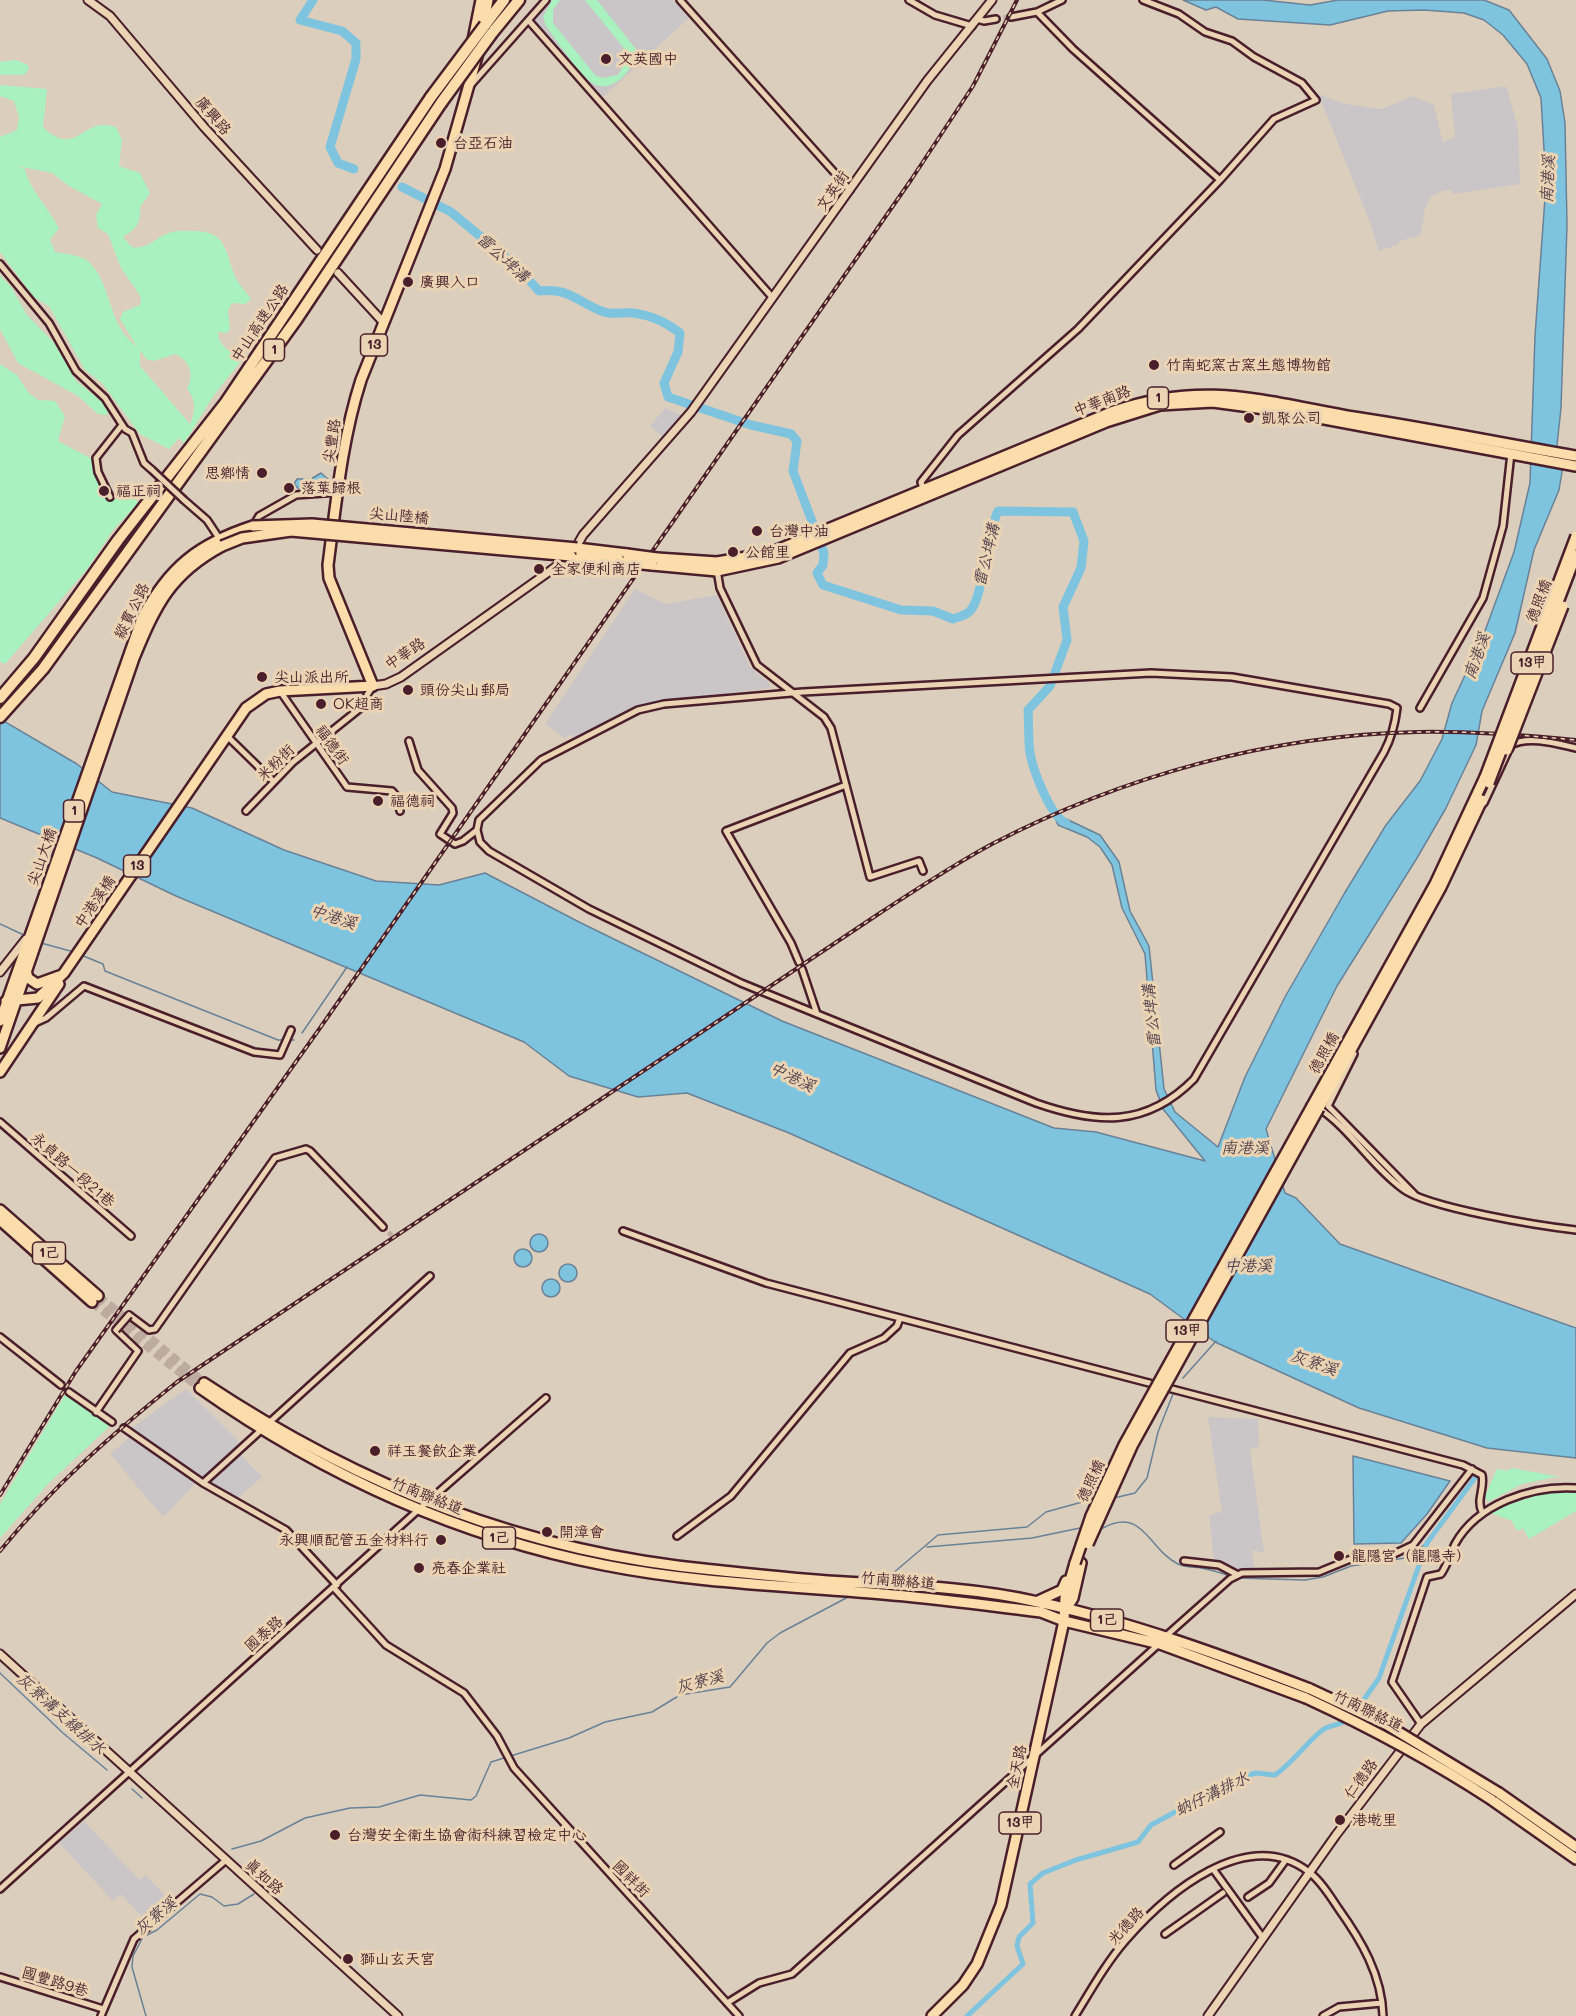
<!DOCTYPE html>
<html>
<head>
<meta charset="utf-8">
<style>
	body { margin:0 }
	canvas { display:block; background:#dbcebc }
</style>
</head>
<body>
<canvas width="1576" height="2016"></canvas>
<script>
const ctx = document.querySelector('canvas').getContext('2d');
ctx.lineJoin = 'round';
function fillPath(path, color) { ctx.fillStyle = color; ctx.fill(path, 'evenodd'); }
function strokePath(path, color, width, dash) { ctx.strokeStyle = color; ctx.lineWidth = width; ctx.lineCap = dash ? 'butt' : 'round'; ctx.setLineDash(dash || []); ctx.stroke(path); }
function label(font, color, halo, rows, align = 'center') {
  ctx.font = font + ' Mali,"LXGW WenKai TC",sans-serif'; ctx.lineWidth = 6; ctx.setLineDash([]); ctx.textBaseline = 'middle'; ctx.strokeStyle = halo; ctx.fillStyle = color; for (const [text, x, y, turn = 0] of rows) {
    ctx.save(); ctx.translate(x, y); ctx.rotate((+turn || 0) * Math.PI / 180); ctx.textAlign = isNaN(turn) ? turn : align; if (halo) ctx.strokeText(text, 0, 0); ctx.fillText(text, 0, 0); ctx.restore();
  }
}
fillPath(new Path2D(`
	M551,0h122l16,18 -86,79 -69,-76z
	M1506,86l12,41 2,57 -67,10 -2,-5 -9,2 -12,7 -5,10 -4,27 -21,6 -3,4 -18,6 -9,-29 -52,-128 27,10 37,5 30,-13 22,9 9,38 12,-7 -4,-42z
	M665,408l17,8 -18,22 -14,-12z
	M635,589l30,15 52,-9 33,72 19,16 2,5 -111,13 -33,10 -52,28 -3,-5 -8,4 -19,-14z
	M186,1389l56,56 -6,5 26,27 -25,22 -30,-17 -11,1 -33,34 -53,-63 20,-17 -4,-4 4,-4z
	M1208,1417l50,2 1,28 -9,2 14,104 -12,-3 2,19 -14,1 -26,-8 -5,-47 13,-3z
	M84,1821l55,59 7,-5 25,27 -24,20 -26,-28 -8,7 -54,-58z`), '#cac6c7');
fillPath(new Path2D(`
	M552,0h8l-7,10v13l42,52 7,3 16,-3 8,-14 1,-9 -42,-52h12l46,58 -5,5 -4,-4c-5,16 -25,36 -43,23 -14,-11 -34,-41 -45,-56l-3,-9z
	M16,60l12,5 1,4 -5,6h-24v-13z
	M0,85l47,4 -4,38c34,33 39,-12 73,0l6,13 -3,26 21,7 10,20 -10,14c1,17 -3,21 -17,30l9,10c13,3 23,-8 34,-13 8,-4 18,-3 27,-3 35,0 31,20 42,45 3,8 11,16 16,23l-6,5 -13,-1 -4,8 2,18 -3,4 -9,-1c0,13 11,20 22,24l1,5 -27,34 -30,48 -5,-5 -10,11 -29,-15 -38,-51 -17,-13 -36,-64 -15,-9 -34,-45v-115l17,-7 2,-13 -5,-16 -14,-5zM17,166l35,7 17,13 33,18 -6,11 2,13 10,6 13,34 20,29 -1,8 -17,7 -3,7 17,28c-30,-23 -24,-58 -46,-83 -8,-9 -24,-10 -36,-12l-5,-12 9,-12c-10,-20 -29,-37 -34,-59zM140,350l6,9 8,2 21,-7c14,6 20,21 12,34 9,13 9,21 3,36l-50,-58z
	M0,275l11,12 16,28 28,29 21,37 24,19 9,11 -3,4 -8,-1 -20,-18 -60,-33 -18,-34z
	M0,364l17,11 11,17 10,8 17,1 10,15 -7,25 34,18c4,16 8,34 25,40l10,-7h5l6,11 -25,27 -25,38 -83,96 -5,-2z
	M66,1393l45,32 -62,58 -49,55v-34z
	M1512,1468l43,8h5l-38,8 -34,18 -3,-6 12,-27 10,2z
	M1552,1491h24v20l-47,28 -6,-11 -6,3 -5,-10 -21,-8 14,-8z`), '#a9f1be');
const water = new Path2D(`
	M1183,0h80l47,5 28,-5h146l25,10 38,49 13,32 5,32 2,102 -6,183 -4,37 5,27 -3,18 -25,60 -19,83 -33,78 -6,34 -30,63 -29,50 -80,128 -71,143 19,64 11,5 44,46 236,84v130l-89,-10 -128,-40 -144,-66 -65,-48 -361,-161 -102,-40 -49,4 -69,-21 -45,-34 -348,-146 -79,-38 -97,-40v-99l77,45 35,28 80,16 92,42 92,31 63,4 46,-12 96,50 201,98 272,107 42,4 109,29 -42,-52 -7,-19 -11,-136 -23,-46 -10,-43 -12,-18 -13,-10 -29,-12 -3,-7 7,-1 38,18 19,27 11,49 19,35 15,143 11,23 43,35 27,-70 40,-80 59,-103 42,-69 34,-44 22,-42 10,-36 30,-64 32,-87 16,-69 5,-147 11,-152 -5,-86 -14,-34 -24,-29 -19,-15 -20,-7 -40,-3 -36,1 -58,14 -92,-6 -22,-12 -10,3z
	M321,473l8,7 -5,6 -14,-1 -10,5 -6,-6 3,-5h14z
	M530 1243a9 9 0 1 1 18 0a9 9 0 1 1-18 0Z
	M514 1258a9 9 0 1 1 18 0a9 9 0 1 1-18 0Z
	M559 1273a9 9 0 1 1 18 0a9 9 0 1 1-18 0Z
	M542 1288a9 9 0 1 1 18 0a9 9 0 1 1-18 0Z
	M1353,1456l97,25 -23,33 -26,29 -47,1z`);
fillPath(water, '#7ec4df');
strokePath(water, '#698297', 1.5);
strokePath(new Path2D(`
	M0,924l26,12
	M41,943l33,9
	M81,955l22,9 2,7 173,69h6
	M302,1033l45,-66
	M288,1040h6
	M1183,1378l33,-37
	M1114,1498l21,-5 12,-15 11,-46 15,-38
	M1103,1528c40,-22 46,22 75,36 6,3 16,3 23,4 10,2 21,5 31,9
	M927,1547l105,-9 48,-10
	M1237,1578l68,2 18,-3 28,-11 54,-8 22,-15
	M881,1580l11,-6 46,-39 89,-8 19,-15 47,-13
	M0,1673l63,60 44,37
	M132,1789l10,9
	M232,1849l29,-8 44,-23 45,-10 29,-1 41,-12 51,5 5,-4 15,-34 78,-24 36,-16 47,-10 28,-17 50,-8 37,-44 13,-10 70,-37
	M146,2016l-14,-49 1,-11 10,-19 14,-7 43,-36 12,3 12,9 14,-2 16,-10`), '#698297', 1.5);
strokePath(new Path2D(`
	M1356,1711l23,-33 48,-135 50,-68
	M967,2016l56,-52 -6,-18 2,-9 14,-14 -3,-39 13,-11 33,-13 62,-18 13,-17 87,-47 18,-5 19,2c19,-13 34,-36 49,-46 10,-6 16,-2 26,-12`), '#7ec4df', 5);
strokePath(new Path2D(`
	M313,0l-13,20 42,11 14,12v16l-26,88 8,16 16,6
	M402,187l49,25 65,54 23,25c31,-4 39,12 65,21 9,3 19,0 29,1 17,2 33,9 47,20l-2,19 -14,31 4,14 83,28 40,9 6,7 -4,30 31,82 -1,12 -6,8 6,12 78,25 32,1 20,8c5,-2 12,-3 17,-8 14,-15 16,-75 28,-100l75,1 11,29 -3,27 -18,39 4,33 -17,46 -22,24c1,14 0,29 2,43 3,17 20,63 36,70`), '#7ec4df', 9);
strokePath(new Path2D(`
	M996,19l15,-2
	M383,1227l12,12`), '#beab9f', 5, [5, 2.5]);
strokePath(new Path2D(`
	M317,250l21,23`), '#beab9f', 7, [7, 3.5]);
strokePath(new Path2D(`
	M98,1296l106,87
	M92,1302l108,86`), '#beab9f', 9, [9, 4.5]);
const minor = new Path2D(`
	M680,0l170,190
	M909,0l26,15 37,11
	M1037,12l36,37 147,131
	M1011,17l26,-5 25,-12
	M977,19l7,2 12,-2
	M529,21l243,276
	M469,87l77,-87
	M0,264l49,59 27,48 29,27 20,31 7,4 12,30 8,7
	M924,492l-3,-10 37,-47 120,-106 142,-149 54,-61 42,-19 -14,-17 -48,-26 -22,-16 -27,-9 -26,-18 -36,-14
	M110,497l-12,-25 -2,-14 26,-33
	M184,500l23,20 14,21
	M253,526l6,-10 37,-21 42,-3
	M717,570l3,18 37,77 67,52 7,11 39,149 49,-16 4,10
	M1151,673l81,4 157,27 8,4c-2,17 -5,29 -13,44l-190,327c-48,49 -98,45 -158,24l-295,-120 -152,-74 -100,-58 -9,-9 -3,-12 2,-10 62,-60 97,-50 26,-6 139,-12z
	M280,691l67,96 45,4 6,7 2,13
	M1420,708l63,-110 20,-72 8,-73
	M227,736l46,45
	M409,741l9,29 34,38 1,5 -13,21 15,10 8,-3 14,-11
	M1484,803l27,-58c17,-10 47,-1 65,3
	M246,811l47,-49 75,-60 -1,-7 6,-9
	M799,962l-8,-19 -65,-112 120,-46
	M802,969l15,45
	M35,1023l11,-5 38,-32 170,66 26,3 11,-25
	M1354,1054l-26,52 88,90
	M1317,1107c33,21 54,59 86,82 25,19 138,37 173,41
	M0,1122l131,114
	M623,1231l143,52 697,182 19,10c3,14 -6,24 0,37
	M129,1315l20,15 6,-1 120,-171 31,-9 4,2 73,76
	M0,1337l61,48
	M69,1392l43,30
	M96,1412l42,-61 -22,-21
	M124,1428l79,55 83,47 51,55
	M203,1483l227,-207
	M677,1536l54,-40 119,-143 34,-15 13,-12 3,-8
	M1184,1561l35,4 19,10
	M334,1588l52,57 78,48 33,43 17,32 225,248
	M1166,1636l64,-57 12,-6 77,-1 34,-14 41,-4 19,-9 59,-76
	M1421,1724l-29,-42 35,-105 14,-3c7,-10 9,-20 14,-30 22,-40 77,-59 121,-56
	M1174,1865l46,-33
	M1213,1869l50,69
	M0,1889l417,-378 129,-113
	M1248,1897l21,-14 16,-22
	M1165,1934l58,-41
	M0,1977l103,32
	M727,2003l32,-20 33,-9 368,-331
	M101,2016l33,-77 92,-79
	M1075,2016c16,-26 31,-53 51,-76 40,-46 121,-116 183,-68 12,9 21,24 29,36 23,32 44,67 45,108
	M1323,2016l16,-9 43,-4`);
const tertiary = new Path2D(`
	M88,0l22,16 94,111 113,123
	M338,273l45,49
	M373,686l13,-2 15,-7 170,-121 12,-21 108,-123 236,-331 65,-81
	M0,972l26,-33
	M0,1654l398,362
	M1208,2016l128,-181 85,-111 155,-130`);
const primary = new Path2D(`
	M483,27l5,-27
	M473,40l8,-40
	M577,548l50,6
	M571,556l51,6
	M657,558l60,4 53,-9 344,-142c94,-32 154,-8 246,7 73,11 144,26 216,38
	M652,565l65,6 61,-13 328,-136 54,-17 53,-3 74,10 289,54
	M26,970l2,8 9,6 22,-8
	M6,1001l32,-3 26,-25 182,-265 20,-14 14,-3 93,-5 -44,-108 -1,-13c8,-61 14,-126 33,-185l84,-211 33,-116
	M0,1021l142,-403c27,-51 56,-74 111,-92
	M0,1048l134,-390c22,-53 36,-84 88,-112
	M0,1072l59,-88
	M1312,1106l123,-222 50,-107
	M1319,1108l122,-221 41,-87
	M0,1210l98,86
	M0,1220l92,82
	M204,1383c157,104 320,169 509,187 50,5 101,11 151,13 58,3 117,6 174,19 93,20 183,53 272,87
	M200,1388c122,86 257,148 404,177 95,19 193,21 289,30 49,4 99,11 148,17l23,9 96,23 146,54
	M1038,1601l24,-11 4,-9
	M1066,1609l7,-11 8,-35
	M1499,1793l77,54
	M1492,1800l84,59
	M932,2016l31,-31 14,-21 24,-59 63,-284 1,-23 10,-35`);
const motorway = new Path2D(`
	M485,25l19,-25
	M492,33l27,-33
	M0,698l34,-40 84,-118 108,-138 205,-305
	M0,717l43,-48 253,-349 145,-217`);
strokePath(minor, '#4a1f2b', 10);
strokePath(tertiary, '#4a1f2b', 11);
strokePath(primary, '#4a1f2b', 14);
strokePath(motorway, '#4a1f2b', 15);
strokePath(minor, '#ead4b3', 5);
strokePath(tertiary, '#ead4b3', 7);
strokePath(primary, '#fbddab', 9);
strokePath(motorway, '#fbddab', 10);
const rail = new Path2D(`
	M0,1495l76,-124 244,-343 591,-848 62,-94 44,-86
	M0,1551c52,-64 113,-118 177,-169l703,-469c37,-24 73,-48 112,-69 131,-68 278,-109 426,-112 53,-1 105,3 158,8`);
strokePath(rail, '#4a1f2b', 4);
strokePath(rail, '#ead4b3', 1.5, [4.5]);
const minorBridge = new Path2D(`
	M152,470l32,30
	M116,1330l13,-15`);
const primaryBridge = new Path2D(`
	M253,526l59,-2 265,24
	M222,546l20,-8 49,-7 280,25
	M627,554l30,4
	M622,562l30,3
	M1507,750l56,-144
	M1485,777l91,-241
	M1489,783l87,-228
	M1088,1544l45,-100 186,-336
	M1075,1563l16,-47 33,-71 188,-339
	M1310,1689l77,36 112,68
	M1306,1698c65,30 126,63 186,102`);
const motorwayBridge = new Path2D(`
	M431,97l54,-72
	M441,103l51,-70`);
strokePath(minorBridge, '#4a1f2b', 10, []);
strokePath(primaryBridge, '#4a1f2b', 14, []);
strokePath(motorwayBridge, '#4a1f2b', 15, []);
strokePath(minorBridge, '#ead4b3', 5);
strokePath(primaryBridge, '#fbddab', 9);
strokePath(motorwayBridge, '#fbddab', 10);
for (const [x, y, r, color] of [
	[606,59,6,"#4a1f2b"],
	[441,143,6,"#4a1f2b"],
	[408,282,6,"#4a1f2b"],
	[1154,365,6,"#4a1f2b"],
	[1249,418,6,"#4a1f2b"],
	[262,473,6,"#4a1f2b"],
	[289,488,6,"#4a1f2b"],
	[104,491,6,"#4a1f2b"],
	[757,531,6,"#4a1f2b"],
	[733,552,6,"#4a1f2b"],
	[539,569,6,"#4a1f2b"],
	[262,677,6,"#4a1f2b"],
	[408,690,6,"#4a1f2b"],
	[321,704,6,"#4a1f2b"],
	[378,801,6,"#4a1f2b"],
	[375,1451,6,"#4a1f2b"],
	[547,1532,6,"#4a1f2b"],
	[441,1540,6,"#4a1f2b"],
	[1339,1556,6,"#4a1f2b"],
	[419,1568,6,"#4a1f2b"],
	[1340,1820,6,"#4a1f2b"],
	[335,1835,6,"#4a1f2b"],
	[348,1959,6,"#4a1f2b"]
]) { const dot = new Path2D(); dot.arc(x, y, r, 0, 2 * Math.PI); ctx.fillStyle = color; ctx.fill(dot); strokePath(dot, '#ead4b3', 2); }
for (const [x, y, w] of [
	[374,345,27],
	[274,350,21],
	[1158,398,21],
	[1532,663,42],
	[74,811,21],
	[137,866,27],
	[49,1253,33],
	[1187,1331,42],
	[499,1538,33],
	[1107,1620,33],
	[1020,1823,42]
]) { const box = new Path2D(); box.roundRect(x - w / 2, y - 11, w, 22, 4.5); ctx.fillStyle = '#ead4b3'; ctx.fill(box); strokePath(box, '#4a1f2b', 1.5); }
label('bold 14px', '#4a1f2b', null, [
	["13",374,345],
	["1",274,350],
	["1",1158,398],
	["13甲",1532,663],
	["1",74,811],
	["13",137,866],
	["1己",49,1253],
	["13甲",1187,1331],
	["1己",499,1538],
	["1己",1107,1620],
	["13甲",1020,1823]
]);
label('15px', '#4a1f2b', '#ead4b3', [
	["文英國中",618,59],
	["台亞石油",453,143],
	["廣興入口",420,282],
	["竹南蛇窯古窯生態博物館",1166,365],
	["凱聚公司",1261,418],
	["思鄉情",250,473,"right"],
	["落葉歸根",301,488],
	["福正祠",116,491],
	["台灣中油",769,531],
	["公館里",745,552],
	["全家便利商店",551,569],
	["尖山派出所",274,677],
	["頭份尖山郵局",420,690],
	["OK超商",333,704],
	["福德祠",390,801],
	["祥玉餐飲企業",387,1451],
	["開漳會",559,1532],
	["永興順配管五金材料行",429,1540,"right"],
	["龍隱宮（龍隱寺）",1351,1556],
	["亮春企業社",431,1568],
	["港墘里",1352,1820],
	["台灣安全衛生協會術科練習檢定中心",347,1835],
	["獅山玄天宮",360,1959]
], 'left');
label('15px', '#4a1f2b', '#ead4b3', [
	["廣興路",213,116,49],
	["文英街",833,191,-55],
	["中山高速公路",260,323,-56],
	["中華南路",1102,401,-21],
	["尖豐路",332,441,-81],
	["尖山陸橋",399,516,5],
	["德照橋",1539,601,-69],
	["縱貫公路",132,611,-64],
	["中華路",405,654,-33],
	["福德街",332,745,54],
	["米粉街",276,763,-44],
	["尖山大橋",42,857,-71],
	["中港溪橋",95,902,-56],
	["德照橋",1324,1053,-61],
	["永貞路一段21巷",73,1170,41],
	["德照橋",1091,1481,-65],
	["竹南聯絡道",427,1496,22],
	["竹南聯絡道",898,1581,5],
	["國泰路",264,1634,-42],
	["竹南聯絡道",1368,1711,26],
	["全天路",1017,1767,-78],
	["仁德路",1361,1779,-54],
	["真如路",264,1877,42],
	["國祥街",631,1879,45],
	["光德路",1126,1926,-47],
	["國豐路9巷",55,1982,17]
]);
label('italic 16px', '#54404f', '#ead4b3', [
	["南港溪",1548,179,-87],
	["雷公埤溝",503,258,42],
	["雷公埤溝",987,555,-77],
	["南港溪",1477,656,-70],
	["中港溪",333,917,18],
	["雷公埤溝",1152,1016,-96],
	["中港溪",792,1077,26],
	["南港溪",1245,1148],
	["中港溪",1248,1266],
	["灰寮溪",1314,1363,19],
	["灰寮溪",700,1682,-15],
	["灰寮溝支線排水",61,1714,42],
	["蚋仔溝排水",1212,1794,-26],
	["灰寮溪",156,1916,-40]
]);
</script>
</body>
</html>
